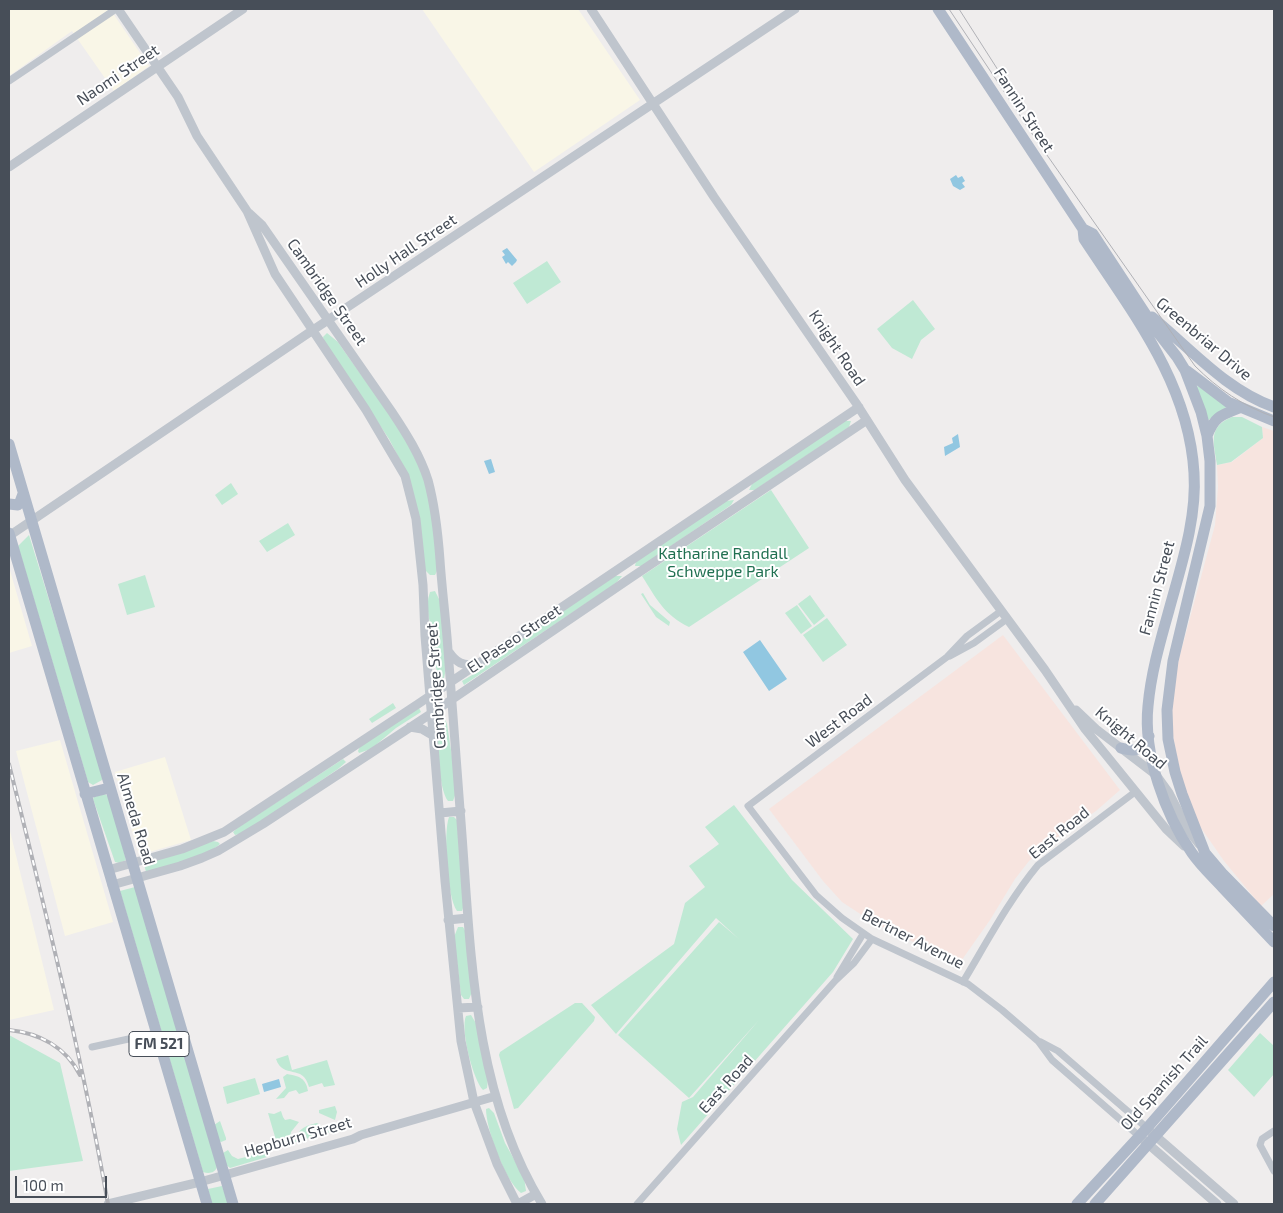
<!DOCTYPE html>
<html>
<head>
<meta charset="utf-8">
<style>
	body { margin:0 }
	#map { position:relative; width:1283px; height:1213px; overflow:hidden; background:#efeded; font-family:"Exo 2",sans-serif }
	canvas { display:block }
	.frame { position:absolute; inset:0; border:10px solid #474e58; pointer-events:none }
	.scale { position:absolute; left:15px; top:1176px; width:92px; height:22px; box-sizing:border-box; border:2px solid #474e58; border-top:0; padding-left:6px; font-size:15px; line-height:18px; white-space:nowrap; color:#474e58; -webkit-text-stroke:4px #fff; paint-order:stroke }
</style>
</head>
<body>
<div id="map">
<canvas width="1283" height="1213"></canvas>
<div class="frame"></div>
<div class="scale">100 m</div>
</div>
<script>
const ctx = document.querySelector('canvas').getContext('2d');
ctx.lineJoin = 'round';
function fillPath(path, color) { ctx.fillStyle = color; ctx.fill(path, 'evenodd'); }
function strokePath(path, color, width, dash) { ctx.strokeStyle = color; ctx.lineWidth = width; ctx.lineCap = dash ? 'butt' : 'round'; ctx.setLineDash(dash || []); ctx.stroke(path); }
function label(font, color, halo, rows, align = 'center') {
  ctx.font = font + ' "Exo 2",sans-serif'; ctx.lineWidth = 4; ctx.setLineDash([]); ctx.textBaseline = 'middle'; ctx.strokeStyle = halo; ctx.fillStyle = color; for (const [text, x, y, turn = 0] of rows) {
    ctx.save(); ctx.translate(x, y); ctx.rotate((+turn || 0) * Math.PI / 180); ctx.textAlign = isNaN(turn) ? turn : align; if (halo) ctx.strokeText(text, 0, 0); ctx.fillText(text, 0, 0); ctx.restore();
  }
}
fillPath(new Path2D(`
	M9,9h101l39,57 -35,25 -42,-60 -63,45z
	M422,9h156l62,91 -106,72z
	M9,567l23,79 -23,7z
	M60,740l53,182 -48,14 -49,-185z
	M165,757l26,83 -52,15 -24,-83z
	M9,827l45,183 -45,10z`), '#f9f6e7');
fillPath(new Path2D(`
	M1262,427l12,4v463l-13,12 -37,-45 -25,-36 -11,-25 -8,-28 -8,-41 -1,-26 5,-35 39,-145 3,-38 -1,-22 15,-3 31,-24z
	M1003,635l117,155 -24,21 -47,32 -20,18 -14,18 -25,41 -31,44 -85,-41 -32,-21 -19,-21 -54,-72z`), '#f7e4df');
fillPath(new Path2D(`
	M547,261l14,21 -34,22 -14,-21z
	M913,300l22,29 -14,11 -9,19 -20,-11 -15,-19z
	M327,333l11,9c32,48 78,97 91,154 6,24 6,49 9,73l-3,6h-5l-5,-5 -17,-95 -19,-36 -65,-97 -1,-5z
	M1198,386l30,20 -21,15 -11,-34z
	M1232,417h10l20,10 1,11 -32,24 -14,3c-3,-22 -10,-38 15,-48z
	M843,421h8l-2,6 -94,63h-6l3,-6z
	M231,483l7,11 -16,11 -7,-10z
	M771,490l38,58 -120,79c-25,-12 -33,-29 -47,-51z
	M734,500l-3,5 -89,61h-7l1,-5 90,-60z
	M288,523l7,12 -28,17 -8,-11z
	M29,535l74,240 -1,5 -9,5 -5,-3 -70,-236z
	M145,575l10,32 -28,8 -9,-31z
	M615,576h7l-5,6 -8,6 -145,97 -2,-4 17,-10 25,-21z
	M435,591l5,10 6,68 -2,9 -3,1c-8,-12 -6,-26 -8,-40 -2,-16 -9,-31 -3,-47z
	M643,593l7,12 20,17 -1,4 -13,-9 -15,-23z
	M810,595l15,21 -11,9 -16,-21z
	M797,605l15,21 -11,8 -16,-21z
	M827,618l20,27 -24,17 -20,-27z
	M393,703l3,5 -24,15 -3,-4z
	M419,708l2,4 -25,16 -25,21 -12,4 -1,-2 2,-5z
	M443,714l4,10 8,52 2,14 -4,11h-5c-10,-13 -11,-62 -11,-79l1,-6z
	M343,759l3,3 -8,7 -94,64 -9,2 -2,-3 7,-6z
	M105,794l5,4 16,62 -7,3 -4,-1 -22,-63 1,-2z
	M734,805l58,75 61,59 -20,33 -152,173 -4,-16 5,-27 11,-5 66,-77 -70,78 -71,-63 101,-113 20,17 -23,-21 -100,116 -25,-29 83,-61 11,-41 20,-16 -16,-21 30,-22 -14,-17z
	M449,817h5l3,3 7,85 -2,6h-5c-10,-14 -14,-78 -8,-94z
	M213,841l5,1 2,2c-14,13 -55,22 -74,28l-2,-8z
	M135,887l82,280c-2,6 -8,7 -14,5l-83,-281z
	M458,927h5l4,7 5,58 -3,7h-5l-3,-4 -7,-58z
	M575,1003h7l13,14 -1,4 -76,87 -4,1 -15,-54 1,-3z
	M471,1015l6,10 11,55 -1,8 -4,2c-10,-10 -23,-61 -17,-74z
	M1260,1033l14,13v28l-20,23 -26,-27z
	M9,1035l51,28 23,98 -74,10z
	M288,1055l4,15 35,-10 8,25 -11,2 -2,-4 -13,4c-6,-24 -26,-7 -33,-28z
	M287,1074c12,2 19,4 21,17l-9,3 -3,-4 -7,2 -5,6 -8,1 10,-11 -3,-11z
	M255,1078l5,16 -33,10 -4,-17z
	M335,1106l2,6 -2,8 -16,-7v-3z
	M489,1108l5,5 11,30 19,34 2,14 -5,2c-16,-12 -35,-64 -35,-84z
	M281,1111l2,6 2,3 5,-1 9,3 -8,10 -2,12 -11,3 -10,-34 6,1z
	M220,1121l6,17v2l-5,2 -3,-2 -4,-15z
	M317,1123l14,9 -36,10c3,-13 9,-16 22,-19z
	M228,1150l4,6 6,3 27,-7 2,5 -37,11 -5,-4 -2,-11z
	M222,1186l7,18h-17l-4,-15z`), '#bfe9d4');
fillPath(new Path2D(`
	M956,175l2,3 4,-2 3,5 -3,2 3,4 -5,3 -7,-4 -3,-7z
	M507,248l10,12 -1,2 -4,4 -4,-4 -2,2 -4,-7 3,-2 -3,-4z
	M958,434l2,13 -15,9 -1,-9 9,-4 -1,-5z
	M491,459l4,13 -6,2 -5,-13z
	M760,640l27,39 -18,12 -26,-39z
	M279,1079l2,8 -17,5 -2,-8z`), '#91c7e1');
strokePath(new Path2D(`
	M9,81l107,-72
	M1001,611l-34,25 -20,21 -199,149 68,89 26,23 30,21 96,45 34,26 36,31 14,19 87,76
	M950,656l24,-13 33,-24
	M837,977l26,-43
	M963,982c24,-40 46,-82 75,-117l97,-73
	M1041,1042l17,9 89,77
	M92,1047l64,-14
	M1274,1131l-12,8 -2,6 14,26
	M637,1204l198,-223 19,-18 18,-24`), '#bfc5cd', 7);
strokePath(new Path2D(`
	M118,9l60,88 19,39 50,75 28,63 91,136 39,66 11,43 7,66 2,51 20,245 16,160 13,61 23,62 20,40
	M591,9l123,188 142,206 49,77 140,190 40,59 81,100 18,17
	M9,167l234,-158
	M249,213l13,12 130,187c14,21 28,43 36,68 7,26 10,53 12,80 2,30 6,60 8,90 4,53 8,106 12,159 11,133 10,278 82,395
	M9,536l304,-206 482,-321
	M449,652c7,10 14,15 27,12
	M1076,710l20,19 60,46 13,18 19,37 11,14
	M410,727l12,2 12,7
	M440,813l21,-2
	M108,870l74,-21 42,-17 194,-128 441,-297
	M112,885l68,-19 22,-8 16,-7 45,-27 169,-111 200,-136 235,-157
	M448,920l20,-2
	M458,1008l20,-1
	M1151,1132l83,72
	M1139,1136l78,68
	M108,1204l92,-22 153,-43 8,-4 135,-39
	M518,1204l18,-10`), '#bfc5cd', 9);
strokePath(new Path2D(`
	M938,9l145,220 1,10c48,73 105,144 110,234 3,46 -13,93 -25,137 -9,32 -18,63 -21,96 -5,47 17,109 44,147 9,13 21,24 31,35 17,18 34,36 51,54
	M1083,229l10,5 63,96 21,27 8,13 16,42 6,24 3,25v45l-37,155 -6,49 1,29 7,33 7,22 23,59 17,20 52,53
	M1152,317c39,32 74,73 122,90
	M1187,371l41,31 46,19
	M1207,436c7,-19 14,-21 32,-28
	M9,444l224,760
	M9,504l9,1 2,-3 3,-8
	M9,533l198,671
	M1121,748c13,4 23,3 28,-12
	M85,794l24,-6
	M1077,1204l70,-76 127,-146
	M1095,1204l179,-202`), '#afb9c9', 11);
strokePath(new Path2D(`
	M949,9l86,129 160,228c23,23 48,40 79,51
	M959,9l39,61`), '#b0b1b6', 1);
const rail = new Path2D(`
	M9,764c36,146 73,292 99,440
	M9,1030c30,3 57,17 71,45`);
strokePath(rail, '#b0b1b6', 4);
strokePath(rail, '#fff', 2, [5.5]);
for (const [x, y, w] of [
	[159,1044,60]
]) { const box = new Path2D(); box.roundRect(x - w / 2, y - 12.5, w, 25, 4); ctx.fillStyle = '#fff'; ctx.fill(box); strokePath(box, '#474e58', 1); }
label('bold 15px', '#474e58', null, [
	["FM 521",159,1044]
]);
label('16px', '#474e58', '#fff', [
	["Naomi Street",118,75,-34],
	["Fannin Street",1024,110,57],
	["Holly Hall Street",406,251,-34],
	["Cambridge Street",327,292,55],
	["Greenbriar Drive",1204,339,40],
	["Knight Road",837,348,56],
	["Fannin Street",1157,588,-75],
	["El Paseo Street",514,639,-34],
	["Cambridge Street",436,686,-94],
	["West Road",839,721,-37],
	["Knight Road",1131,738,40],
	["Almeda Road",136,819,73],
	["East Road",1059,833,-39],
	["Bertner Avenue",913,939,27],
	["Old Spanish Trail",1164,1083,-48],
	["East Road",726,1084,-48],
	["Hepburn Street",298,1137,-16]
]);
label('16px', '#207051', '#fff', [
	["Katharine Randall",723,554],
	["Schweppe Park",723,572]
]);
</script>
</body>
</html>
